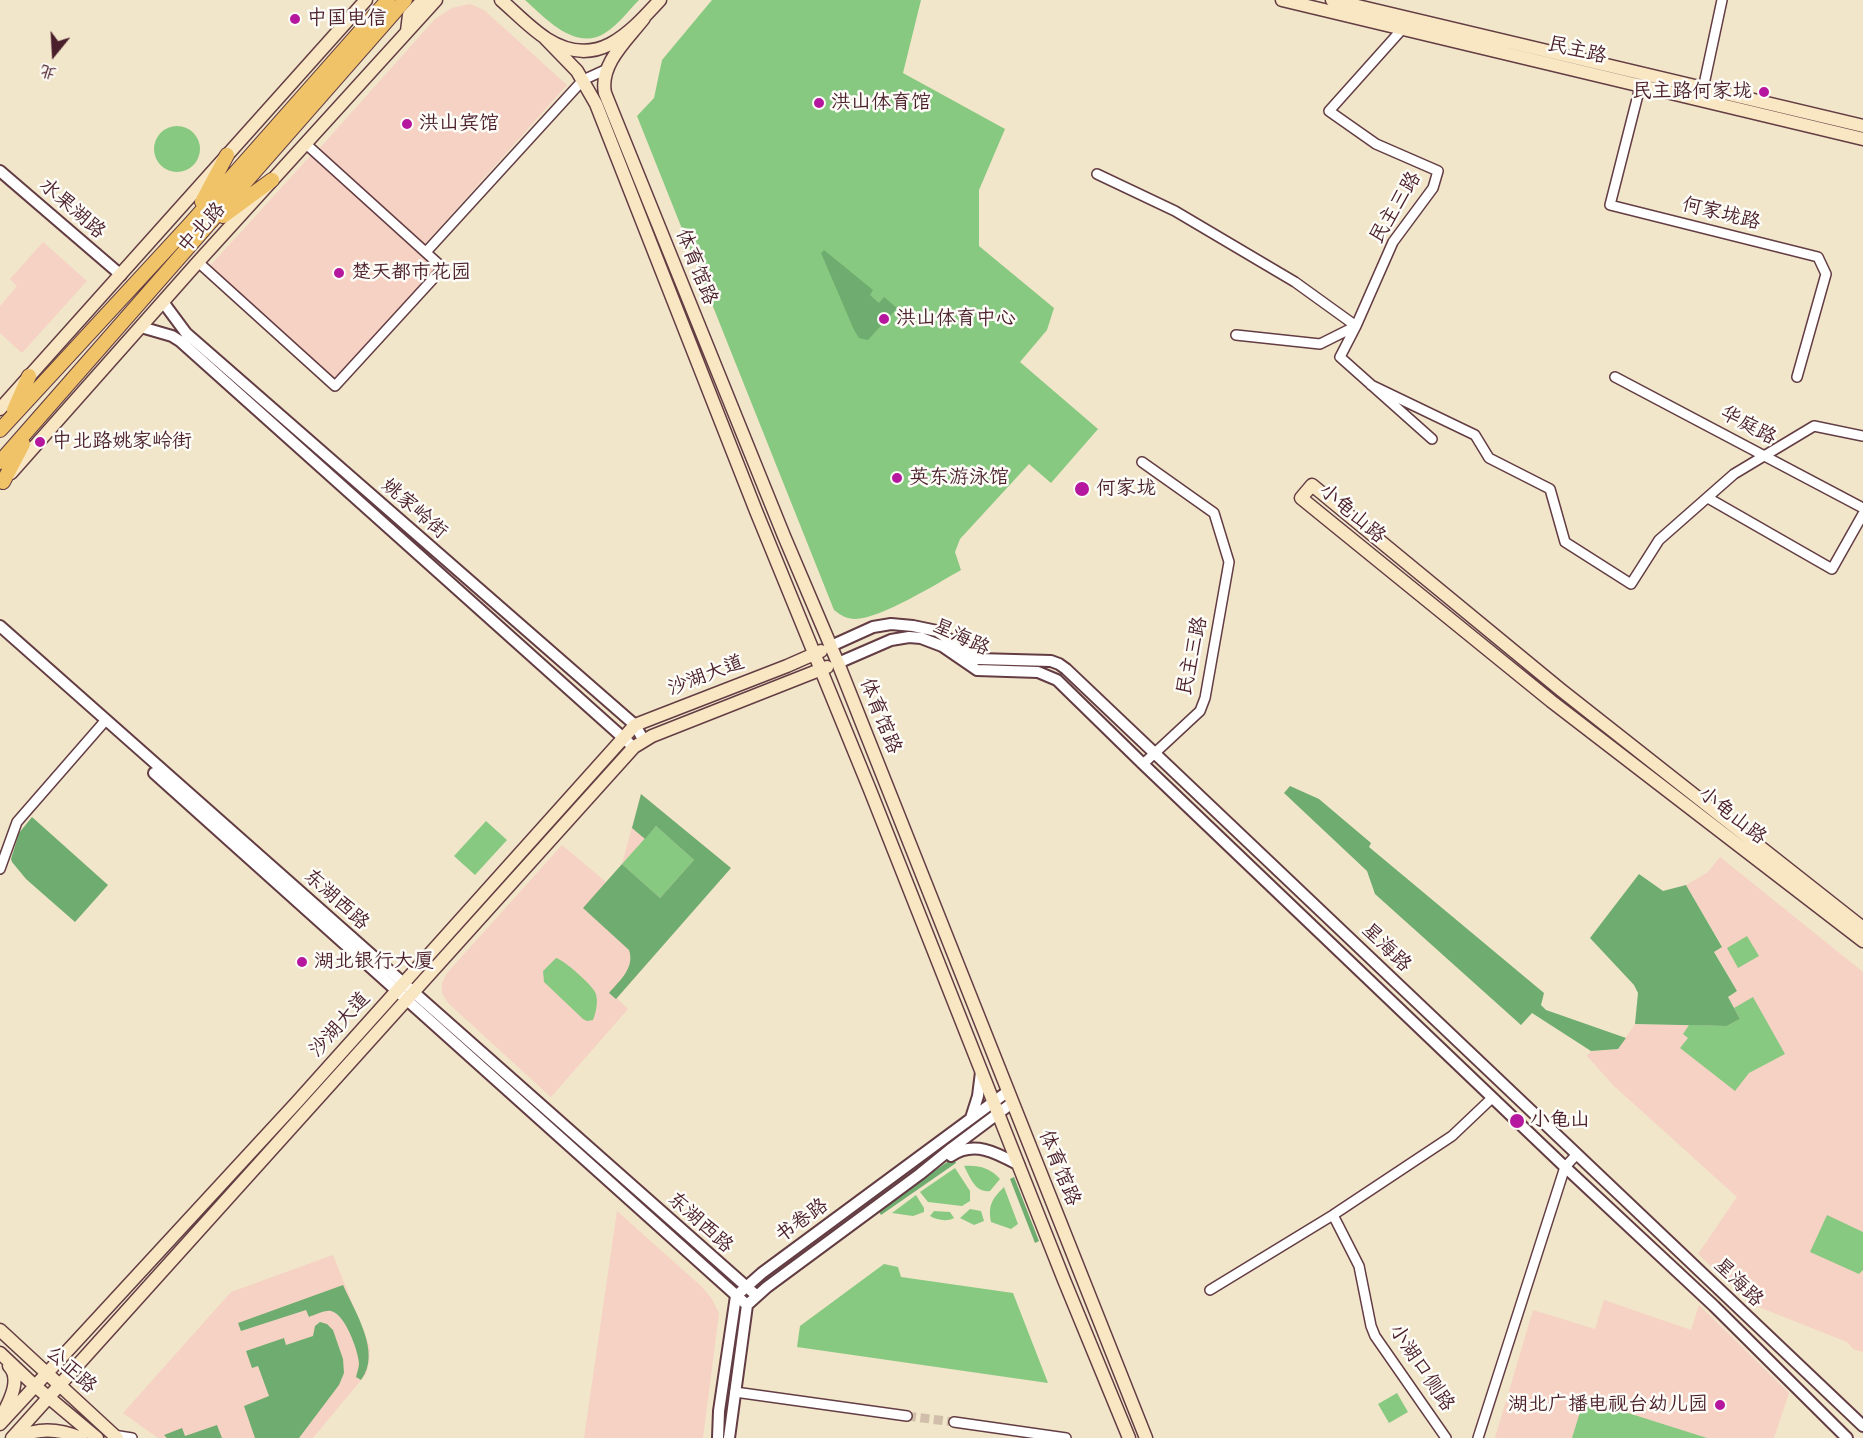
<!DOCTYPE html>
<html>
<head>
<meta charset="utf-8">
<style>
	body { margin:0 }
	#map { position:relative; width:1863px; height:1438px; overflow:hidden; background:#f1e5ca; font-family:"Balsamiq Sans","LXGW WenKai TC",sans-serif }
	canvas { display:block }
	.north { position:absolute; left:24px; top:24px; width:60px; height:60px; -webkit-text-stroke:4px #fdfcf7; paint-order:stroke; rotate:198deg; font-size:16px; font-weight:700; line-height:24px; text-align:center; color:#4a1f2b }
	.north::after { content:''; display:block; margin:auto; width:21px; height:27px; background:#4a1f2b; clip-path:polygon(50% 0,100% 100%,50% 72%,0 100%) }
</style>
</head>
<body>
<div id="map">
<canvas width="1863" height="1438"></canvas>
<div class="north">北</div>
</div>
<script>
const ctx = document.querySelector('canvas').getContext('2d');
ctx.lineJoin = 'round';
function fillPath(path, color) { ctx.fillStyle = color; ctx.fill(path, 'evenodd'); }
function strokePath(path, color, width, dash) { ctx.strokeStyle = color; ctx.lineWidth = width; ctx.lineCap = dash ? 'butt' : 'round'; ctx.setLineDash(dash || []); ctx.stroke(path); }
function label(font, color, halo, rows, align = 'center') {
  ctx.font = font + ' "Balsamiq Sans","LXGW WenKai TC",sans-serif'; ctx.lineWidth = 5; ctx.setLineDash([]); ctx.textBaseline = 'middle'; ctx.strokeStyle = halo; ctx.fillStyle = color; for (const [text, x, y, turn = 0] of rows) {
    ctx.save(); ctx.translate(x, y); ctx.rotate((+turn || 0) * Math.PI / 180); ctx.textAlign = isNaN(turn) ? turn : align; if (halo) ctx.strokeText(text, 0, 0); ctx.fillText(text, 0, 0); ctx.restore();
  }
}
fillPath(new Path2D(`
	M470,4l14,6 83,75 -143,160 -106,-95 117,-131 17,-11z
	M311,155l126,114 -102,113 -126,-115z
	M43,242l44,39 -65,72 -22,-20v-27l17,-20 -7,-7z
	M641,794l90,74 -114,130 11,11 -77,88 -103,-94 -6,-10v-10l5,-10 115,-128 44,37 16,-18z
	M1720,857l143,115v380l-10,-3 -6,-7 -96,-38 -53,-50 39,-57 -123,-111 -27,-30 4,-5 27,-2 17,-25 92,2 13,-7 -12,-22 9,-6 -23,-40 8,-5 -36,-61 21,-12z
	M617,1211l85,76 10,12 7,14 -16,125h-119z
	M333,1255l37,92 -1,15 -3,12 -53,64h-155l-35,-25 108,-121z
	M1604,1300l87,30 8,-25 90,88 -15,45h-279l38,-128 62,19z`), '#f6d2c4');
fillPath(new Path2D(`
	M525,0h114c-11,11 -21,25 -34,33 -29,19 -60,-15 -80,-33z
	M712,0h209l-18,73 102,56 -26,61v56l75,62 -7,22 -27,32 78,67 -47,54 -22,-19 -69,75 -5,13 6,18c-23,13 -81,49 -106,49 -8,0 -15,-4 -21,-9l-197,-494 17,-18 8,-38z
	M154 149a23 23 0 1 1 46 0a23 23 0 1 1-46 0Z
	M486,821l21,19 -32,35 -21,-19z
	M656,826l38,34 -34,38 -38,-34z
	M1747,936l12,20 -21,12 -11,-20z
	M556,958c8,2 35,26 39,34 4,7 1,21 -2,28l-6,1 -4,-2 -39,-37 -1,-11z
	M1753,997l32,57 -36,19 -14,18 -55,-43 8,-10 -5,-4 6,-9 38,1 13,-7 -6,-11z
	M964,1166c15,-1 26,2 36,13l-10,12c-15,2 -20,-14 -26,-25z
	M955,1168l15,23v10l-8,5 -34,-4 -8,-10z
	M1004,1187l14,37 -7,5 -20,-7c-3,-17 1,-23 13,-35z
	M916,1195l8,13v4l-11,4 -21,-3z
	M970,1209l11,2 3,10 -10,4 -14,-7z
	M934,1211l16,1 4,6c-7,4 -17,2 -24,-2z
	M1827,1215l36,17v38l-4,4 -49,-22z
	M884,1264l14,3 3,10 112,16 35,90 -251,-36 3,-21z
	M1397,1393l11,19 -19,11 -11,-19z
	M1584,1399l123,39h-135z`), '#88c981');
fillPath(new Path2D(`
	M824,250l49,40 -3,5 9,8 5,-6 13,11 -29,32 -9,-2 -5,-8 -33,-77z
	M1290,786l29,13 52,44 -2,4 175,146 -3,12 5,5 80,28 -8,11 -27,2 -59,-38 -11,12 -146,-131 -8,-23 -83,-78z
	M641,794l90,74 -115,131 -7,-6c11,-13 26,-25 20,-43l-46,-42 39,-44 38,34 34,-38 -38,-34 -11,13 -13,-11z
	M32,817l76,68 -33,37 -49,-43 -14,-17 -1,-3 8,-26z
	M1639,874l24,17 23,-6 36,62 -8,5 23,39 -9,6 12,22 -13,7 -92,-2 3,-31 -4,-8 -44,-47z
	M953,1158l3,5 -75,52 -3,-5z
	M1014,1177l25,64 -4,2 -25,-64z
	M343,1285c12,27 39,68 18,95l-5,-3c1,-5 3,-9 3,-14 -1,-13 -14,-49 -28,-52 -7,-1 -16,4 -22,6l-3,-7 -65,21 -3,-8z
	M320,1322l7,2 6,6 10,29 1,14 -5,12 -40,53h-44l-11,-32 25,-10 -11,-30 -6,2 -6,-17 38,-13 2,7 27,-9 2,-10z
	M217,1425l5,13h-55l-3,-3 18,-7 3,8z`), '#6ead6f');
strokePath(new Path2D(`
	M907,1416l47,6`), '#d0bdaa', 9, [9, 4.5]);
const minor = new Path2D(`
	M1405,26l-76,85 47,33 62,27 -5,17 -40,54 -37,84 -16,31 92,82
	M1640,87l-30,118 208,52 8,17 -29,103
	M1703,89l19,-89
	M1097,174l78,37 120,71 61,44 -36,18 -84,-9
	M426,252l157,-172 22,-10
	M198,262l137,124 108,-118 -137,-124
	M1615,377l248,131
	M1371,385l104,50 14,23 61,31 15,53 66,42 28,-44 75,-66 80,-48 49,10
	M1142,462l72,51 15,49 -24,136 -5,13 -57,53
	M1708,498l124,71 31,-55
	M0,869l17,-47 88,-101
	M1333,1215l26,51 12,60 4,10 71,102
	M1210,1290l123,-75 119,-79 40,-38
	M735,1392l172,24
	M954,1422l112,16
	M113,1435l19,3
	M1478,1438l87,-271 12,-13`);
const tertiary = new Path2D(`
	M0,171l121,104
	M163,302l23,31 449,392 9,16
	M141,327l31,9 8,5 449,402
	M0,626l757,670
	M831,646l42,-19 18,-3 22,2 24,5 41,28 73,2 8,3 7,5 797,757
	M838,663l53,-23 18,-3 12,1 21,8 35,24 61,2 19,8 86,84 422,403 149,139 133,132
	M154,773l593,532
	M971,1118l7,-22 3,-24
	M951,1156c23,-16 46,-3 68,9
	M718,1438l1,-27 17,-115 26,-23 245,-181
	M729,1438l18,-133 20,-18 153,-113 32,-26 60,-45`);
const secondary = new Path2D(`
	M501,0c15,13 30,29 46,39 49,31 81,-4 113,-39
	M1282,0l581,139
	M1332,0l531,126
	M644,18c-16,21 -45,46 -39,75l179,443 54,127 308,775
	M407,31l2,-16 14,-15
	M545,38l32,33 19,33 160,407 114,279 194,490 65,158
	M0,409l366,-409
	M11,473l187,-211 238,-262
	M1863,928l-302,-238 -249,-205 -11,13 250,203 312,240
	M0,1330l117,108
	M0,1353l35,33 62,52
	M2,1416c7,-14 20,-37 7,-50
	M0,1424l297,-322 338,-377 152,-59 34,-15
	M12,1438l622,-691 18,-11 175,-69
	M18,1438c20,-11 42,-9 63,0`);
const primary = new Path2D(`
	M202,202l25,-47
	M223,216l49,-36
	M14,410l15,-34
	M0,430l191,-207 197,-223
	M0,462l405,-462
	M3,482l20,-38`);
strokePath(minor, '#633d43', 12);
strokePath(tertiary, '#633d43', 14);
strokePath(secondary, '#633d43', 15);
strokePath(primary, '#633d43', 16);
strokePath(minor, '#fff', 9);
strokePath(tertiary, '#fff', 10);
strokePath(secondary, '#f9e7c3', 12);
strokePath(primary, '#f1c369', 14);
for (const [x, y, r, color] of [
	[295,19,6,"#b5179e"],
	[1764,92,6,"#b5179e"],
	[819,103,6,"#b5179e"],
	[407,124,6,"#b5179e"],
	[339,273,6,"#b5179e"],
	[884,319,6,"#b5179e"],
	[40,442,6,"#b5179e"],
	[897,478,6,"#b5179e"],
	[1082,489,8,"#b5179e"],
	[302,962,6,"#b5179e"],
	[1517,1121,8,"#b5179e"],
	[1720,1405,6,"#b5179e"]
]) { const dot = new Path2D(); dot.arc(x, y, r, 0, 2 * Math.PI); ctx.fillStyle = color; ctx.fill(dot); strokePath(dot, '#fdfcf7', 2); }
label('20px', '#4a1f2b', '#fdfcf7', [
	["中国电信",307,19],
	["民主路何家垅",1752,92,"right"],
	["洪山体育馆",831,103],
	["洪山宾馆",419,124],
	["楚天都市花园",351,273],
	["洪山体育中心",896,319],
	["中北路姚家岭街",52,442],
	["英东游泳馆",909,478],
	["何家垅",1096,489],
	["湖北银行大厦",314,962],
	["小龟山",1530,1121],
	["湖北广播电视台幼儿园",1708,1405,"right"]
], 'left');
label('20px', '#4a1f2b', '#fdfcf7', [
	["民主路",1577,51,13],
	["民主三路",1396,208,-59],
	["水果湖路",72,209,41],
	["何家垅路",1721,214,14],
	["中北路",202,228,-48],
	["体育馆路",696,267,68],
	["华庭路",1748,426,28],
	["姚家岭街",414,509,41],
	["小龟山路",1352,514,40],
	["星海路",961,638,25],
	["民主三路",1193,656,-78],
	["沙湖大道",706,676,-21],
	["体育馆路",880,716,68],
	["小龟山路",1732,816,38],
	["东湖西路",336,900,42],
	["星海路",1386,948,44],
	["沙湖大道",340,1025,-48],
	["体育馆路",1059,1168,68],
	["书卷路",802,1221,-36],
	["东湖西路",700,1223,42],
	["星海路",1738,1283,44],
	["小湖口侧路",1421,1368,56],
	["公正路",71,1370,42]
]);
</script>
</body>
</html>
